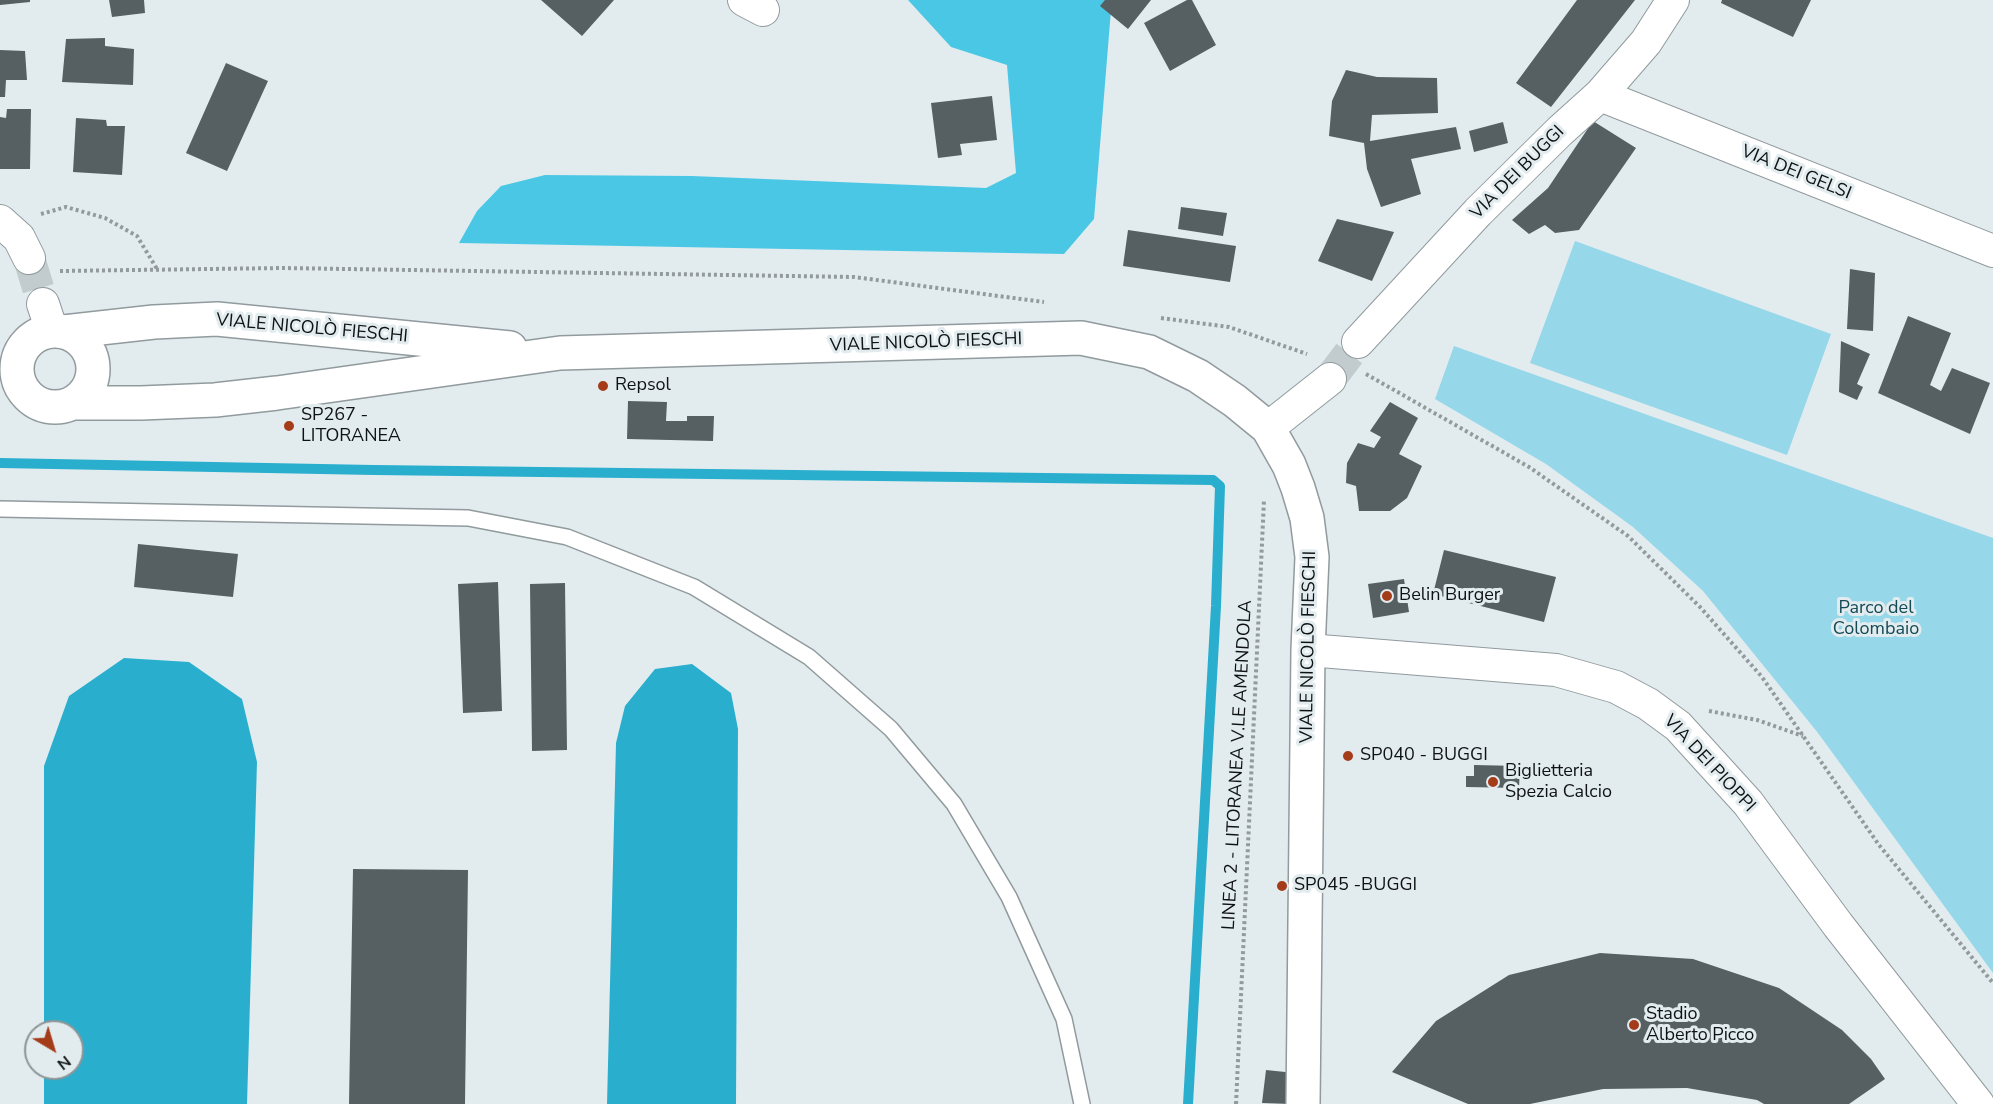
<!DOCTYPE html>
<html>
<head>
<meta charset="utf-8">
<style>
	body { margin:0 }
	#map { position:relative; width:1993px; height:1104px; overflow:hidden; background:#e2ecef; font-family:"Nunito Sans",sans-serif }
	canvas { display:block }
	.north { position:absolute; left:24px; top:1020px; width:60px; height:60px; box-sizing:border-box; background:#e2ecef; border:2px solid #8e9597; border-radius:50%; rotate:142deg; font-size:16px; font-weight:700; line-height:24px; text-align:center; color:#0f1213 }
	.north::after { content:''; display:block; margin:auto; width:21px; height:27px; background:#a43c1a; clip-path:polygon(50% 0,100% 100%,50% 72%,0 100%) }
</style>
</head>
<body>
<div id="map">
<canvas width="1993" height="1104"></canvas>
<div class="north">N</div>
</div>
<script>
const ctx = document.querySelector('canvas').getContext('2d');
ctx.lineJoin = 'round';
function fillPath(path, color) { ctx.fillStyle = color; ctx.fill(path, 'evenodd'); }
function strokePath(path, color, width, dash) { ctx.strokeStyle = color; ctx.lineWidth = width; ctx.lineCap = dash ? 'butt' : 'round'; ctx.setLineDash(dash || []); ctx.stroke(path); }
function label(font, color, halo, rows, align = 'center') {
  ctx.font = font + ' "Nunito Sans",sans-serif'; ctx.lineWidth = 6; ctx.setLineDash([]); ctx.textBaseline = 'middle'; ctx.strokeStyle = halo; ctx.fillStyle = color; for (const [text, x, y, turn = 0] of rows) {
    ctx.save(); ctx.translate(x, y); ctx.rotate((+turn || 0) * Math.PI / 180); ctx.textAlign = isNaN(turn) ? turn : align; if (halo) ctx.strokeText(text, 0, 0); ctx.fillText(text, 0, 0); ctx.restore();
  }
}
fillPath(new Path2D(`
	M1575,241l256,93 -44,121 -257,-92z
	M1454,346l539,192v435l-175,-240 -115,-142 -70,-64 -87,-63 -111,-65z`), '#96d7e9');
fillPath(new Path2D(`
	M908,0h207l-4,10 -17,209 -30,35 -605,-11 18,-32 24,-25 44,-11 147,1 294,12 30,-15 -9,-108 -56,-18z`), '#4bc7e6');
fillPath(new Path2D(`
	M124,658l65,4 53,37 15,63 -10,342h-203v-36h28v-36h-28v-266l25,-70z
	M692,664l39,29 7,36 -2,375h-129l9,-361 9,-37 30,-37z`), '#2aaecd');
strokePath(new Path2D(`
	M0,463l374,7 839,10 7,6 -4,120 -28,498`), '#2aaecd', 10);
fillPath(new Path2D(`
	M0,0h30v2l-30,3z
	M109,0h35l1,13 -33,4z
	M541,0h73l-32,36z
	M1105,0h46l-23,29 -28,-23z
	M1187,0h5l24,45 -46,26 -26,-48z
	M1577,0h58l-84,107 -35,-24z
	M1722,0h89l-18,37 -72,-34z
	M105,38v8l29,3 -1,36 -71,-3 4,-43z
	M0,50l25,1 2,29h-21l-1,17h-5z
	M226,63l42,18 -41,90 -41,-18z
	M1346,70l31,7 60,1 1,35 -66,2 -2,26 86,-14 5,22 -50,10 10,35 -40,13 -14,-38 -3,-26 -35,-7 3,-35z
	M992,96l5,44 -37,4 2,11 -24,3 -7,-55z
	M7,109h24l-1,60h-30v-52l6,1z
	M76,118l30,2 1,6h18l-3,49 -49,-3z
	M1593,121l43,27 -57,82 -24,3 -10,-8 -16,9 -17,-14 36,-32z
	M1503,122l5,21 -34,9 -5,-21z
	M1181,207l46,6 -4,23 -45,-7z
	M1337,219l57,13 -22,49 -54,-20z
	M1128,230l108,16 -6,36 -107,-16z
	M1850,269l25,4 -2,58 -26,-2z
	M1908,316l43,17 -21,52 11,6 11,-23 38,15 -20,51 -92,-41z
	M1841,341l29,13 -13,30 6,3 -6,13 -18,-8z
	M628,401l39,1 -1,19h21v-5h27l-1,25 -86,-2z
	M1390,402l28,16 -19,36 23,12 -15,32 -17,13h-31l-3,-25 -10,-3 1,-20 11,-20 16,5 7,-11 -11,-6z
	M138,544l100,10 -5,43 -99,-10z
	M1444,550l112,27 -12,45 -111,-28z
	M1404,579l5,33 -36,6 -5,-34z
	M498,582l4,129 -39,2 -5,-129z
	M565,583l2,167 -35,1 -2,-167z
	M1474,765l46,1 -1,22 -53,-1v-11h8z
	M353,869l115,1 -3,234h-116z
	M1600,953l93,6 86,29 63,42 29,29 14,20 -36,25h-85l-7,-4 -70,-12 -84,1 -73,15h-62l-76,-32 44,-51 73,-46z
	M1266,1070l29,3 -4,31 -29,-1z`), '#565f61');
strokePath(new Path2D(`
	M29,258l14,46
	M1330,379l28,-37`), '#c2cbce', 32, [32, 16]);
const lane = new Path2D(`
	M0,509l468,9 99,19 127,50 115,70 82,72 63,75 55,93 55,122 18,85`);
const street = new Path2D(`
	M744,0l19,10
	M1600,95l393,156
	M0,221l19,17 10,20
	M43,304l9,27
	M1358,342l120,-130 82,-81 40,-36 46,-53 27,-42
	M1268,428l62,-49
	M1308,650l248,20 60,17 32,17 30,22 70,77 90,122 140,179`);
const secondary = new Path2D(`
	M17 369a38 38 0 1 1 76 0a38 38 0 1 1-76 0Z
	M64,332l90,-10 63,-3 293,29
	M73,403h68l74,-3 62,-7 283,-40 521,-15 68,14 49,24 37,25 33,27 21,37 9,23 9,30 5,39 -4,93 -5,454`);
strokePath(lane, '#919a9d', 18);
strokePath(street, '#919a9d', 34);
strokePath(secondary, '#919a9d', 36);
strokePath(new Path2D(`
	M41,214l25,-7 39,11 32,18 20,33
	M60,271l223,-3 571,9 190,25
	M1161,318l68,9 78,27
	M1366,374l163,93 99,69 72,71 62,70 117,168 114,138
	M1709,711l48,9 46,16
	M1236,1104l28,-604`), '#939a9c', 4, [3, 3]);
strokePath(lane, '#fff', 15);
strokePath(street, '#fff', 32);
strokePath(secondary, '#fff', 33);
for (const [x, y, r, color] of [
	[603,386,6,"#a43c1a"],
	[289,426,6,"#a43c1a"],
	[1387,596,6,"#a43c1a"],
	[1348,756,6,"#a43c1a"],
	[1493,782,6,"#a43c1a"],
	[1282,886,6,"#a43c1a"],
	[1634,1025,6,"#a43c1a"]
]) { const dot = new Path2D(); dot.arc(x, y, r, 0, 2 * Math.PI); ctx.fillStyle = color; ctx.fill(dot); strokePath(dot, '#e2ecef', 2); }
label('18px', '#0f1213', '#e2ecef', [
	["VIA DEI BUGGI",1518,173,-45],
	["VIA DEI GELSI",1796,173,22],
	["VIALE NICOLÒ FIESCHI",312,329,5],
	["VIALE NICOLÒ FIESCHI",926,343,-2],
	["VIALE NICOLÒ FIESCHI",1309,647,-89],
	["VIA DEI PIOPPI",1709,764,47],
	["LINEA 2 - LITORANEA V.LE AMENDOLA",1238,765,-87]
]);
label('18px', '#0f1213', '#e2ecef', [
	["Repsol",615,386],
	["SP267 -",301,416],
	["LITORANEA",301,437],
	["Belin Burger",1399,596],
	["SP040 - BUGGI",1360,756],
	["Biglietteria",1505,772],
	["Spezia Calcio",1505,793],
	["SP045 -BUGGI",1294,886],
	["Stadio",1646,1015],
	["Alberto Picco",1646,1036]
], 'left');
label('18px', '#144956', '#e2ecef', [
	["Parco del",1876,609],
	["Colombaio",1876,630]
]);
</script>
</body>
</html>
